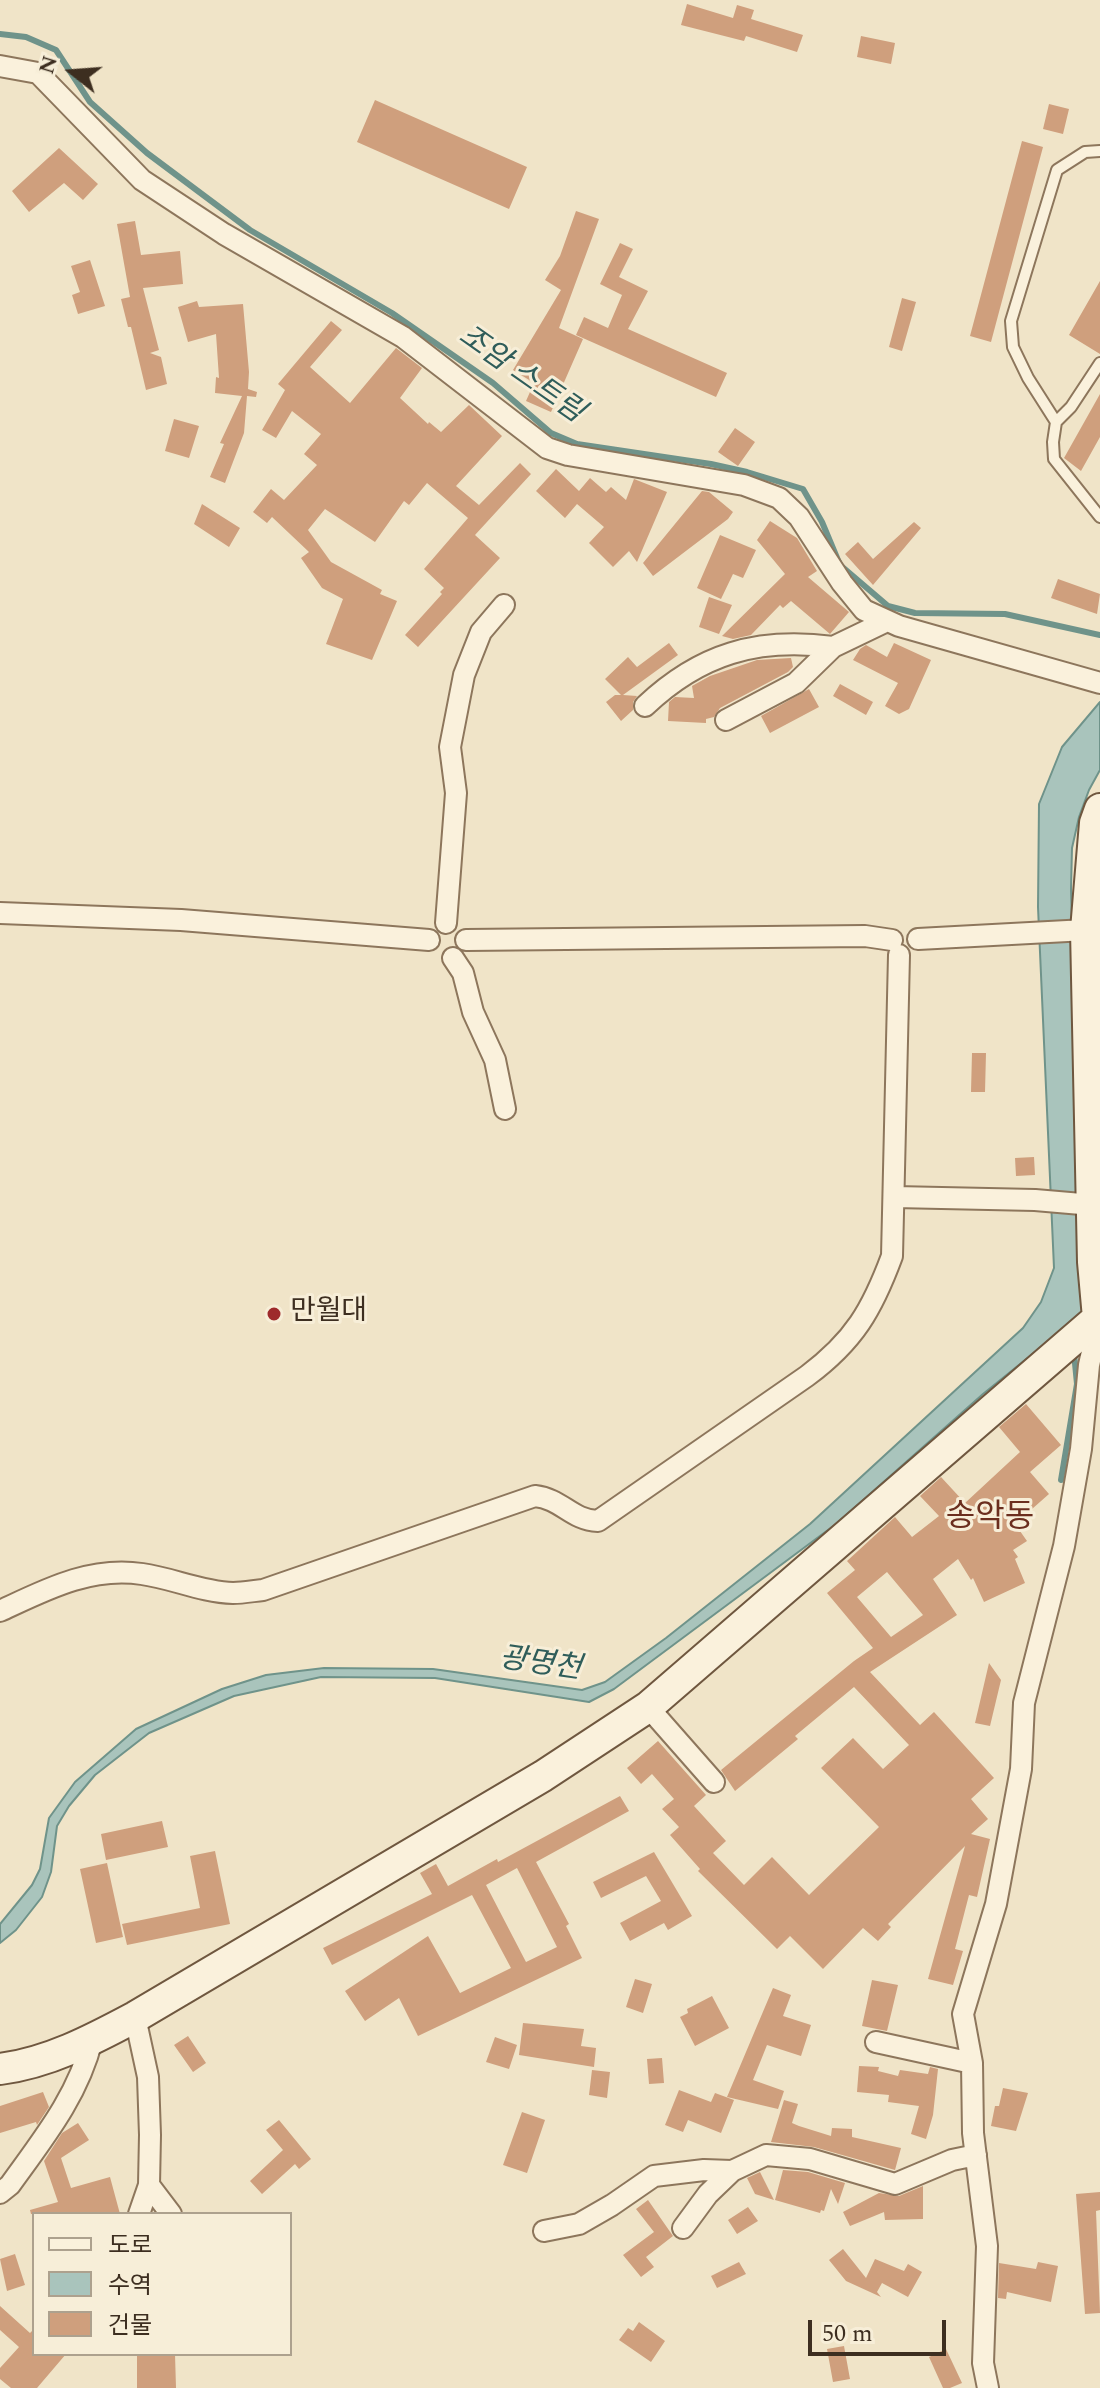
<!DOCTYPE html>
<html>
<head>
<meta charset="utf-8">
<style>
	body { margin:0 }
	#map { position:relative; width:1100px; height:2388px; overflow:hidden; background:#f0e4c8; font-family:Spectral,"Noto Sans KR",serif }
	canvas { display:block }
	.legend { position:absolute; left:32px; top:2212px; width:260px; height:144px; box-sizing:border-box; background:#f7eed8; border:2px solid #ada18e; margin:0; padding:10px 14px; list-style:none; font-size:24px; color:#3d2e20 }
	.legend li { display:flex; align-items:center; gap:16px; height:40px }
	.legend b { width:40px; border:2px solid #ada18e }
	.north { position:absolute; left:32px; top:32px; width:80px; height:80px; -webkit-text-stroke:6px #f7eed8; paint-order:stroke; rotate:287deg; font-size:22px; font-weight:700; line-height:32px; text-align:center; color:#3d2e20 }
	.north::after { content:''; display:block; margin:auto; width:28px; height:36px; background:#3d2e20; clip-path:polygon(50% 0,100% 100%,50% 72%,0 100%) }
	.scale { position:absolute; left:808px; top:2320px; width:138px; height:36px; box-sizing:border-box; border:4px solid #3d2e20; border-top:0; padding-left:10px; font-size:24px; line-height:28px; white-space:nowrap; color:#3d2e20; -webkit-text-stroke:6px #f7eed8; paint-order:stroke }
</style>
</head>
<body>
<div id="map">
<canvas width="1100" height="2388"></canvas>
<ul class="legend">
<li><b style="height:10px;background:#faf1dc"></b>도로</li>
<li><b style="height:22px;background:#a9c4bc"></b>수역</li>
<li><b style="height:22px;background:#cf9f7d"></b>건물</li>
</ul>
<div class="north">N</div>
<div class="scale">50 m</div>
</div>
<script>
const ctx = document.querySelector('canvas').getContext('2d');
ctx.lineJoin = 'round';
function fillPath(path, color) { ctx.fillStyle = color; ctx.fill(path, 'evenodd'); }
function strokePath(path, color, width, dash) { ctx.strokeStyle = color; ctx.lineWidth = width; ctx.lineCap = dash ? 'butt' : 'round'; ctx.setLineDash(dash || []); ctx.stroke(path); }
function label(font, color, halo, rows, align = 'center') {
  ctx.font = font + ' Spectral,"Noto Sans KR",serif'; ctx.lineWidth = 6; ctx.setLineDash([]); ctx.textBaseline = 'middle'; ctx.strokeStyle = halo; ctx.fillStyle = color; for (const [text, x, y, turn = 0] of rows) {
    ctx.save(); ctx.translate(x, y); ctx.rotate((+turn || 0) * Math.PI / 180); ctx.textAlign = isNaN(turn) ? turn : align; if (halo) ctx.strokeText(text, 0, 0); ctx.fillText(text, 0, 0); ctx.restore();
  }
}
const water = new Path2D(`
	M1100,702v68l-11,20 -10,27 -7,31 -1,41 12,432 -32,18 -68,55 -147,130 -222,165 -25,13 -154,-24 -114,-1 -87,19 -85,37 -54,42 -26,31 -12,20 -6,46 -9,25 -26,33 -16,13v-19l32,-39 8,-16 9,-51 26,-36 61,-53 86,-40 44,-14 58,-7 109,1 149,21 23,-8 61,-44 144,-114 213,-196 18,-26 13,-34 -16,-361 1,-103 23,-57z`);
fillPath(water, '#a9c4bc');
strokePath(water, '#6f938a', 2);
strokePath(new Path2D(`
	M0,34l26,3 30,13 34,52 57,51 103,77 142,83 101,70 58,50 26,11 134,20 36,8 56,17 19,33 18,43 48,41 27,7 90,1 95,21
	M1061,1480l16,-96 -3,-31`), '#6f938a', 6);
fillPath(new Path2D(`
	M687,4l46,14 4,-13 17,5 -3,9 52,16 -6,17 -51,-16 -2,5 -63,-16z
	M861,36l34,7 -4,21 -34,-7z
	M375,100l152,67 -18,42 -152,-67z
	M1049,104l20,5 -6,25 -20,-5z
	M1022,141l21,6 -52,195 -21,-6z
	M59,148l39,36 -15,16 -19,-17 -35,29 -17,-21z
	M576,211l23,8 -40,109 24,11 -32,73 -25,-11 8,-18 -21,-13 48,-80 -16,-10 15,-24z
	M135,221l6,34 39,-4 3,33 -40,4 16,62 -9,3 11,4 6,27 -21,6 -15,-63h-3l-7,-28 9,-2 -13,-73z
	M620,243l13,6 -14,28 29,14 -20,38 99,44 -11,24 -140,-62 8,-18 24,11 14,-33 -22,-11z
	M90,260l15,46 -27,8 -6,-19 8,-3 -9,-26z
	M1100,281v73l-31,-19z
	M902,298l14,4 -14,49 -13,-4z
	M197,301l2,6 44,-3 6,68 -1,17 9,3 -1,5 -9,-1 -3,37 -19,50 -15,-6 14,-33 -4,-1 22,-47 -27,-3 1,-16 3,1 -3,-44 -28,8 -10,-35z
	M331,321l11,9 -32,37 40,36 46,-55 26,20 -22,30 28,26 1,-2 12,10 28,-27 33,31 -46,50 23,19 41,-42 11,11 -56,61 25,23 -82,89 -13,-12 37,-41 -2,-2 4,-4 -20,-19 44,-51 -41,-35 -18,22 -5,-4 -29,41 -50,-33 -17,21 23,32 51,28 -2,4 17,7 -25,59 -46,-16 17,-45 -21,-11 -21,-30 8,-6 -37,-35 -5,6 -14,-11 18,-23 13,11 33,-35 -13,-11 17,-20 -29,-23 -16,27 -14,-8 23,-40 -7,-6z
	M1100,394v43l-19,34 -17,-13z
	M174,419l25,7 -10,32 -24,-7z
	M735,428l20,14 -17,24 -20,-14z
	M556,469l23,22 11,-13 16,14 5,-5 15,13 8,-21 33,13 -30,70 -8,-11 -16,16 -24,-24 15,-16 -27,-23 -12,14 -29,-27z
	M702,491l7,1 24,20 -5,7 -75,57 -10,-13z
	M202,504l38,24 -11,19 -35,-23z
	M770,521l27,17 20,33 -9,6 41,35 -19,22 -39,-33 -8,7 -3,-3 -29,30 -18,4 -11,-3 63,-62 -28,-34z
	M914,522l7,6 -48,57 -28,-31 13,-12 15,17z
	M720,535l36,15 -13,28 -10,-4 -12,25 -24,-11z
	M1058,579l42,15 -3,20 -46,-16z
	M709,597l23,8 -13,29 -20,-7z
	M669,643l9,12 -55,40 14,1 -4,6v8l-12,11 -15,-19 9,-7h6l-16,-16 23,-22 9,10z
	M894,643l37,17 -22,49 -10,5 -14,-8 13,-23 -45,-23 7,-11 6,-4 21,12z
	M791,658l2,9 -5,5 -68,36 -6,9 -8,2v4l-38,-2 1,-19 6,-5 19,1 -2,-12 18,-10 47,-16z
	M840,684l33,18 -7,13 -33,-19z
	M809,689l10,18 -49,26 -9,-17z
	M972,1053h14l-1,39h-14z
	M1034,1157l1,18 -19,1 -1,-18z
	M1026,1404l35,41 -31,27 19,22 -34,30 12,17 -14,9 5,7 -3,2 10,24 -41,19 -11,-24 -2,2 -13,-21 -25,20 24,36 -87,57 50,53 14,-13 60,66 -23,21 17,20 -17,15 19,5 -13,58 -8,-2 -14,54 8,2 -10,34 -25,-6 37,-133 -77,78 3,3 -13,14 -15,-13 -40,41 -33,-33 -13,13 -79,-78 2,-2 -30,-34 9,-8 -17,-18 12,-10 -22,-25 -11,10 -14,-16 31,-27 48,54 -12,11 32,35 -13,12 31,32 28,-28 37,38 70,-68 -58,-59 32,-30 30,31 26,-24 -55,-58 -59,49 3,3 -63,52 -14,-21 133,-109 19,-13 -46,-55 28,-23 -8,-9 48,-44 17,20 27,-21 -19,-20 21,-19 24,26 55,-51 -21,-25zM887,1572l36,43 -32,22 -34,-40z
	M989,1663l12,17 -11,46 -15,-3z
	M620,1796l9,15 -93,51 33,62 -3,2 16,32 -164,78 -19,-38 -34,23 -20,-30 83,-55 32,57 51,-25 -39,-73 -140,70 -9,-17 109,-54 -12,-21 16,-9 12,22 49,-27 1,3zM517,1868l40,79 -31,15 -40,-77z
	M162,1821l6,26 -62,13 -5,-26z
	M215,1851l15,73 -103,21 -5,-21 78,-16 -10,-52z
	M654,1852l38,64 -24,14 -4,-7 -34,18 -10,-18 41,-22 -15,-25 -45,22 -8,-16z
	M107,1863l16,74 -27,6 -16,-74z
	M635,1979l17,5 -9,29 -17,-6z
	M872,1980l26,5 -11,46 -25,-5z
	M773,1988l18,7 -8,21 28,9 -10,31 -34,-11 -14,35 31,11 -6,18 -51,-12z
	M712,1996l17,32 -34,18 -15,-29 8,-4 -1,-4z
	M523,2023l61,6 -3,17 15,2 -2,19 -75,-12z
	M188,2036l18,27 -13,9 -19,-27z
	M495,2037l22,8 -8,24 -23,-7z
	M662,2058l2,25 -15,1 -2,-25z
	M859,2066l20,1 -1,4 20,5 2,-6 28,4 2,-7 8,2 -5,46 -7,24 -15,-5 8,-28 -31,-4 1,-7 -32,-3z
	M592,2070l18,2 -3,26 -18,-3z
	M1003,2088l25,5 -12,38 -25,-5 4,-20h4z
	M679,2090l32,12 4,-9 19,7 -13,33 -33,-13 -5,12 -18,-7z
	M43,2092l6,15 -12,18 -1,-3 -36,11v-27z
	M784,2100l14,4 -6,19 7,3 32,10 1,-8 20,1v8l49,11 -6,22 -81,-23 -43,-5z
	M522,2112l23,8 -18,53 -24,-8z
	M279,2120l32,39 -12,10 -4,-5 -33,30 -12,-13 33,-31 -17,-20z
	M78,2123l11,17 -28,18 10,30 39,-11 10,37h-89l-1,-4 28,-8 -14,-41 18,-28z
	M783,2170l25,2 37,11 -7,21 -7,-15 -7,22 -3,-1 -1,3 -45,-13z
	M760,2172l14,28 -19,-6 -8,-16z
	M923,2186v33l-38,1 -1,-8 -34,14 -7,-14 36,-19 20,3z
	M1100,2192v18l-4,1 4,102 -15,1 -9,-120z
	M648,2200l25,36 -27,21 8,10 -13,10 -18,-22 31,-23 -18,-23z
	M748,2207l10,14 -21,13 -9,-14z
	M843,2249l23,29 9,-19 29,12 4,-7 14,8 -14,25 -26,-14 -5,9 4,5 -35,-16 -17,-21z
	M15,2254l10,31 -18,6 -7,-32z
	M739,2262l7,12 -29,14 -6,-12z
	M1038,2262l20,4 -7,36 -44,-10 -1,7 -8,-1 1,-35 37,6z
	M0,2306l30,27 4,-4v25h32l-29,34h-26l-11,-9v-11l19,-21 -19,-17z
	M639,2322l26,19 -14,21 -32,-22 9,-12 5,3z
	M844,2346l6,33 -17,3 -6,-33z
	M946,2349l16,34 -12,5h-7l-14,-31z
	M137,2354h38l1,34h-39z`), '#cf9f7d');
const lane = new Path2D(`
	M1100,363l-29,44 -15,15 -3,20 1,17 46,58
	M1056,422l-28,-44 -15,-31 -2,-26 46,-151 28,-18 15,-1`);
const street = new Path2D(`
	M0,66l38,7 104,107 82,54 179,103 144,111 21,7 176,30 35,13 20,19 43,66 22,27 35,16 201,57
	M645,706c55,-52 112,-69 188,-59
	M726,720l70,-37 37,-36 54,-26
	M0,913l181,7 248,20
	M446,923l10,-130 -6,-46 14,-72 17,-43 23,-27
	M918,939l168,-9
	M466,940l399,-4 27,4
	M453,958l10,15 10,39 22,48 10,49
	M895,1197l140,3 58,5
	M0,1611c45,-21 90,-45 142,-37 30,4 59,18 91,19 10,0 20,-2 30,-3l272,-94c27,3 36,24 63,25l209,-145c47,-35 65,-66 85,-120l7,-301
	M648,1707l66,75
	M135,2017l13,60 2,58 -1,50 -10,29
	M876,2042l96,21
	M149,2185l22,29
	M0,2193l10,-8c33,-46 68,-89 82,-145
	M683,2228l25,-34 24,-23
	M544,2231l35,-7 33,-19 42,-29 50,-6 28,1 34,-16 44,4 85,25 57,-24 24,-5
	M988,2388l-5,-25 4,-117 -14,-113 -1,-70 -9,-49 33,-110 25,-135 3,-66 40,-157 17,-97 8,-84 11,-48`);
const secondary = new Path2D(`
	M0,2069c48,-6 92,-29 135,-52l408,-241 105,-69 450,-389 -5,-56 -7,-332 9,-107 5,-14`);
strokePath(lane, '#8d765c', 14);
strokePath(street, '#8d765c', 24);
strokePath(secondary, '#6f573f', 34);
strokePath(lane, '#faf1dc', 10);
strokePath(street, '#faf1dc', 20);
strokePath(secondary, '#faf1dc', 30);
for (const [x, y, r, color] of [
	[274,1314,8,"#9e2a2b"]
]) { const dot = new Path2D(); dot.arc(x, y, r, 0, 2 * Math.PI); ctx.fillStyle = color; ctx.fill(dot); strokePath(dot, '#f7eed8', 3); }
label('28px', '#3d2e20', '#f7eed8', [
	["만월대",290,1314]
], 'left');
label('italic 30px', '#2f5d5a', '#f7eed8', [
	["조암 스트림",520,376,35],
	["광명천",540,1666,8]
]);
label('32px', '#6b2e1e', '#f7eed8', [
	["송악동",990,1520]
]);
</script>
</body>
</html>
